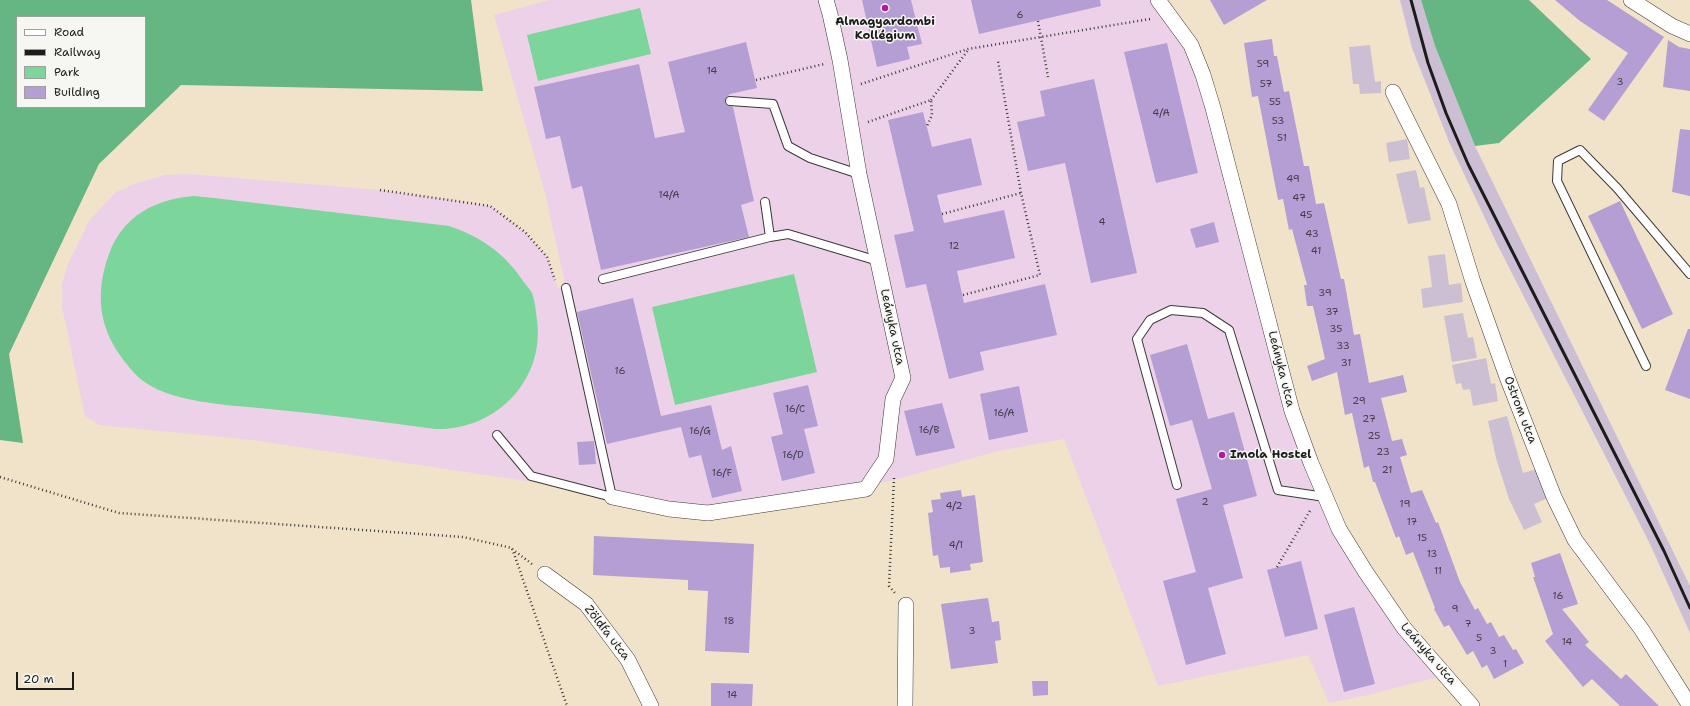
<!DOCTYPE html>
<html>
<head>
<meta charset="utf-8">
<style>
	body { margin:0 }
	#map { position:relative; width:1690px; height:706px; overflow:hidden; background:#f1e3c9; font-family:"Shantell Sans",sans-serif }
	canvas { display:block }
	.legend { position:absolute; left:16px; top:16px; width:130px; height:92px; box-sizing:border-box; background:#f6f6f2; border:1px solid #9f9f9c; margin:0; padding:5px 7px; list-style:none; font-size:12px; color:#1c1c1c }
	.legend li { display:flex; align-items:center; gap:8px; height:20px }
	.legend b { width:20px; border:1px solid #9f9f9c }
	.scale { position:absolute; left:16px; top:672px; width:58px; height:18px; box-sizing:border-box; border:2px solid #1c1c1c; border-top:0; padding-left:5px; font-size:12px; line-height:14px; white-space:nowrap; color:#1c1c1c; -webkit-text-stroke:3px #f6f6f2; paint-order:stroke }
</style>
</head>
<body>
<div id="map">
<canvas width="1690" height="706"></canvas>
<ul class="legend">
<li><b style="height:5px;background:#fff"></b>Road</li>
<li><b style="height:5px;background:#1c1c1c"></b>Railway</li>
<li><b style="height:11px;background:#7cd59b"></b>Park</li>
<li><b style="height:11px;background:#b59ed3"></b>Building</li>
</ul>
<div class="scale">20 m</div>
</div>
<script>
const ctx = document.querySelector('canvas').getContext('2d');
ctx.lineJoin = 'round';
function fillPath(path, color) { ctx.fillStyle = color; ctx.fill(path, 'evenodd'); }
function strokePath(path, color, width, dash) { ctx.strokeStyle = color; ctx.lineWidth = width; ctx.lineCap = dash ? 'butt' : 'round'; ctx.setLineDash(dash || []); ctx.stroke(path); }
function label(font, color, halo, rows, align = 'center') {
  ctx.font = font + ' "Shantell Sans",sans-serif'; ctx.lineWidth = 3; ctx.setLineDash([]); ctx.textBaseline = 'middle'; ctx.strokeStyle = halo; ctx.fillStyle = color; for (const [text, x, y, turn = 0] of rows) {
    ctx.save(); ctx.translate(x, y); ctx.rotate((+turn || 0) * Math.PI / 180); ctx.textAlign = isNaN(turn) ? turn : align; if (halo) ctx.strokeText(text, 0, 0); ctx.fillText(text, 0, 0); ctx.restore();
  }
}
fillPath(new Path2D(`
	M549,0h609l33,45 101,366 47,118 106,146 -77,20 -39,8 -21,-48 -150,31 -94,-247 -66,12 -104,29 -182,37 -179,-35 -281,-42 -153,-15 -14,-9 -23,-109v-22l5,-19 22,-45 27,-29 24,-10 25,-7 24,-1 191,16 110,16 35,26 22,25 11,31h8l-21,-95 -51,-178z`), '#edd1e9');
fillPath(new Path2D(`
	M1400,0h21l14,46 40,100 215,440v47l-41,-91 -152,-298 -48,-102 -37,-94z
	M1370,45l5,37 6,-1v12l-21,1 -1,-10h-6l-4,-37z
	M1407,139l3,20 -21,3 -3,-19z
	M1416,170l4,18 4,-1 7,33 -23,4 -12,-50z
	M1445,254l4,31 12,-2 2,19 -40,6 -2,-19 11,-2 -4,-31z
	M1463,313l5,25 5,-1 4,21 -25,4 -8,-46z
	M1486,358l5,26 4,-1 3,18 -25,5 -3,-17 -7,1 -2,-7 -5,1 -4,-19z
	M1507,416l16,57 14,-4 11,29 -14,6 8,18 -18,8 -15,-31 -13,-41 -8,-37z`), '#ccbfd4');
fillPath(new Path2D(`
	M640,8l11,46 -113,27 -11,-46z
	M194,196l20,2 235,28c30,10 54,26 72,52 3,5 8,10 11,15 3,8 4,19 5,27 8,61 -42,111 -102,109 -52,-7 -104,-14 -156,-19 -36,-4 -98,-6 -128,-24 -11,-6 -19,-15 -26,-24 -27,-34 -30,-69 -16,-108 14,-38 46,-55 85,-58z
	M794,274l23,98 -142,33 -23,-98z`), '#7cd59b');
fillPath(new Path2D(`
	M0,0h471l12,91 -302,-6 -82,79 -90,190 14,89 -23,-3zM17,17h128v90h-128z
	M1421,0h108l62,59 -92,84 -24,3 -40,-100z`), '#65b683');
fillPath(new Path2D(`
	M862,0h49l11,44 -15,3 3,12 -33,8z
	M971,0h129l1,6 -122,28z
	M1210,0h57l-43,25z
	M1555,0h52l57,37 -60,84 -16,-11 40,-57 -48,-32z
	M1272,39l2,17h3l7,36 5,-1 15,75h5l7,38 8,-1 17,76h3l10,56 6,-1 9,49 34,-8 4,17 -26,6 11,43 10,-2 5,16 -7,2 11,36 11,-3 14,33 2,-1 22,60 15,28 3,-2 9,16 4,-2 8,15 5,-2 9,15 3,-1 8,14 -30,16 -7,-14 -5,3 -9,-17 -6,4 -18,-30 -5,2 -10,-18 1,-1 -22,-56 -7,3 -7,-19 -3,2 -21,-56h-2l-4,-16 -5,2 -12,-55 -7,2 -8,-43 -25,9 -5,-15 18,-7 -12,-53h-6l-3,-21h3l-15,-56 -3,1 -6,-31 -5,1 -20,-104 -6,1 -8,-54z
	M1668,40l11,7 11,2v42l-27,-4z
	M746,42l11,46 -27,6 -4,4 -1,3 2,4 6,2 21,94 -13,4 8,32 -148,33 -19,-84 -10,3 -12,-53 -14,3 -12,-52 105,-23 16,74 30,-6 -17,-70z
	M1167,43l31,130 -42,10 -32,-131z
	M1094,79l43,194 -46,10 -26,-120 -37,8 -11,-49 28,-6 -5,-25z
	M923,112l9,35 39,-9 11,47 -45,10 7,28 60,-13 11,48 -58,13 7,32 81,-19 12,51 -77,17 4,18 -35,9 -23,-95 -20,4 -12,-53 20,-4 -26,-111z
	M1680,129l10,1v66l-18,-4z
	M1620,201l53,113 -31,15 -54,-113z
	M1214,222l5,20 -23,6 -6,-19z
	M633,298l28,118 50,-11 11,45 9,-4 11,45 -30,7 -11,-43 -12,3 -8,-31 -74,17 -30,-132z
	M1688,329h2v70l-25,-9z
	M1187,344l21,75 26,-7 23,84 -34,9 20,73 -35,10 18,66 -40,11 -23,-84 33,-9 -20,-73 36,-10 -20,-69 -22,6 -20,-71z
	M808,385l10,41 -14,3 11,44 -33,8 -11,-44 12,-3 -10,-41z
	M1019,386l9,46 -39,8 -9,-46z
	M942,403l13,45 -39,8 -12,-45z
	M594,441l2,23 -17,1 -2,-23z
	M961,490l1,7 13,-2 8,67 -13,2 1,6 -21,3v-6l-10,1 -2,-13 -5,1 -5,-43 5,-1 -2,-12 10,-1 -1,-6z
	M594,536l160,8 -5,109 -44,-2 3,-60 -20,-1v-10l-95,-5z
	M1560,553l18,51 -16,5 27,33 -4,3 36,34 5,-5 33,32h-39l-28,-27 -9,8 -38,-46 8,-7 -20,-57h2l-4,-14z
	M1301,561l17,68 -33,8 -18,-67z
	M988,598l4,24 7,-1 2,19 -6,1 3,22 -47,6 -10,-65z
	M1354,607l21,77 -31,8 -20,-77z
	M1032,681h16v14l-15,1z
	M711,683l42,1 -1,22h-41z`), '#b59ed3');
const service = new Path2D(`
	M730,101l43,3 15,42 22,12 49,16
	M765,202l5,35
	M603,279l167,-42 18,-3 90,27
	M1646,366l-89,-185 1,-20 22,-11 37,38 73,86
	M497,435l34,41 81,21 -46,-209
	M1177,485l-40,-146 13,-19 21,-10 32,3 26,17 49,160 47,7`);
const minor = new Path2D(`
	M1158,0l33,45 12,30 10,33 79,303 19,52 28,66 26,42 39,57 68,78
	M1631,0l41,26 18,8
	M1393,92l56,112 24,78 34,95 47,120 21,43 67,90 48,76
	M612,497l57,12 39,4 158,-24 20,-30 7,-60 10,-21 -44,-204 -19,-114 -10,-46 -4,-14
	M545,574l41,30 42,56 23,46
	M905,706l1,-101`);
strokePath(service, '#3c3a36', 10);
strokePath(minor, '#3c3a36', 16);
strokePath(new Path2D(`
	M1038,21l10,56
	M756,80l68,-16
	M861,84l107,-35 182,-30
	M931,100l37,-50
	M868,122l63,-22 1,15 -5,11
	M380,190l110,16 35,26 22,25 8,23
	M942,214l79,-21
	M963,295l77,-20 -19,-82 -23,-132
	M0,477l119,36 344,24 49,11 55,158
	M894,478l-5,108 6,7
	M512,549l20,15
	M1277,567l34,-58`), '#3c3a36', 2.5, [1, 3]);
strokePath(service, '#fff', 8);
strokePath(minor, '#fff', 15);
strokePath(new Path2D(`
	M1411,0l17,63 18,50 22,51 196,387 26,57`), '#1c1c1c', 3);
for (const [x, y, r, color] of [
	[885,8,4,"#b5179e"],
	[1222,455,4,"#b5179e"]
]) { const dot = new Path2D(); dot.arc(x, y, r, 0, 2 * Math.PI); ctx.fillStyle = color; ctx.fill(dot); strokePath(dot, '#f6f6f2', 1.5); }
label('10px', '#423c4a', null, [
	["6",1020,15],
	["59",1263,64],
	["14",712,71],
	["3",1620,82],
	["57",1266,84],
	["55",1275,102],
	["4/A",1161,113],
	["53",1278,121],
	["51",1282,138],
	["49",1293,179],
	["14/A",669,195],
	["47",1299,198],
	["45",1306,215],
	["4",1102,222],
	["43",1312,234],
	["12",954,246],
	["41",1316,251],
	["39",1325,293],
	["37",1332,312],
	["35",1336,329],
	["33",1343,346],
	["31",1346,363],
	["16",620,371],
	["29",1359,401],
	["16/C",795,409],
	["16/A",1004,413],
	["27",1369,419],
	["16/B",929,430],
	["16/G",700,431],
	["25",1374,436],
	["23",1383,452],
	["16/D",793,455],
	["21",1387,470],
	["16/F",722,473],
	["2",1205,502],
	["19",1405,504],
	["4/2",954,506],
	["17",1412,522],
	["15",1422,538],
	["4/1",956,545],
	["13",1432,554],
	["11",1438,571],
	["16",1558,596],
	["9",1455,609],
	["18",729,621],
	["7",1468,624],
	["3",972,631],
	["5",1479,638],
	["14",1567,642],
	["3",1493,651],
	["1",1505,664],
	["14",732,695]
]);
label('bold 12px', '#1c1c1c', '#f6f6f2', [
	["Almagyardombi",885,22],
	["Kollégium",885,36],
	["Imola Hostel",1230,455,"left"]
]);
label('12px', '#1c1c1c', '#f6f6f2', [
	["Leányka utca",892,327,78],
	["Leányka utca",1281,369,76],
	["Ostrom utca",1520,410,69],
	["Zöldfa utca",607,633,52],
	["Leányka utca",1428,654,49]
]);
</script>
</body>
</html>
